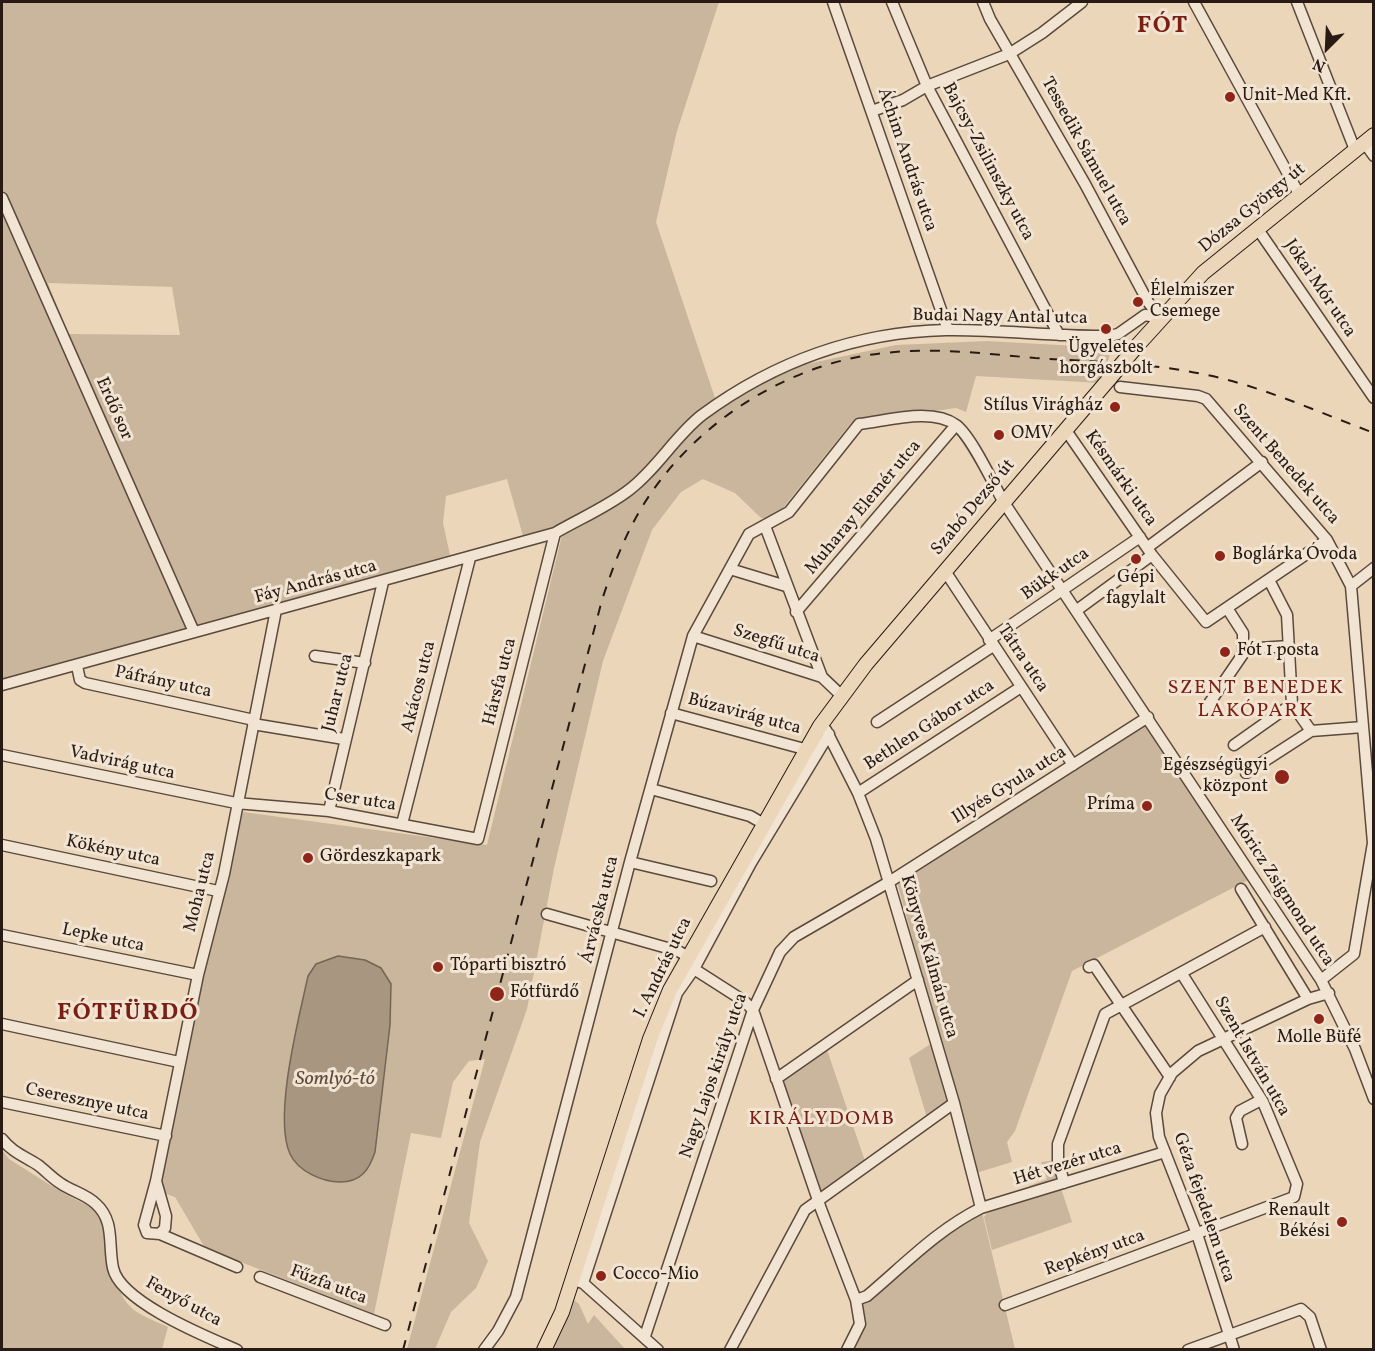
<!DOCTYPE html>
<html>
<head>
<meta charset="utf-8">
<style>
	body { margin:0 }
	#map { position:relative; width:1375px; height:1351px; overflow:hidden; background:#ebd6b9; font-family:Vollkorn,serif }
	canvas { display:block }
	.frame { position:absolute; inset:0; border:3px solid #291a13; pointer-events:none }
	.north { position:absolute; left:1297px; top:18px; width:60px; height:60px; -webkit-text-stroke:4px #f2e4d2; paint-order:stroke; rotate:204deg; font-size:16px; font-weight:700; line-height:24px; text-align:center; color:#291a13 }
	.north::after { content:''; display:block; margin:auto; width:21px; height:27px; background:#291a13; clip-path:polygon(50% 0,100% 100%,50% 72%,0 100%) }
</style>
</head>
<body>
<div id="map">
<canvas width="1375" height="1351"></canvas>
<div class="frame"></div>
<div class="north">N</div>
</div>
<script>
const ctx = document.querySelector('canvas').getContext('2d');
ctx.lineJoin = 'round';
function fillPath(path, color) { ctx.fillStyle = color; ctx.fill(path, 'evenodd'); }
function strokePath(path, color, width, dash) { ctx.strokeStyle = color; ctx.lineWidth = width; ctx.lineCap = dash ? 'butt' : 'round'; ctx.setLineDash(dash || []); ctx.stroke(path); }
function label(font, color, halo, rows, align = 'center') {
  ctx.font = font + ' Vollkorn,serif'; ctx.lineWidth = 6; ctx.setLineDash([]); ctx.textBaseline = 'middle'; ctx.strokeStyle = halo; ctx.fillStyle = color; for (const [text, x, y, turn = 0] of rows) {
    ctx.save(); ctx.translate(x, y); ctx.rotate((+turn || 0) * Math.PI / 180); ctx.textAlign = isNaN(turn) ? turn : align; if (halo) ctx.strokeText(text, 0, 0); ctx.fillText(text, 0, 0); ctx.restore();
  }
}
fillPath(new Path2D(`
	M2,2h717l-42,129 -21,91 60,179 91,-37 89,-19 91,-4 125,7 -11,35 -125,-7 -10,36 -10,-4 -105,15 -76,95h-14l-26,-25 -32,-14 -22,13 -29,38 -49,131 -49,207 -27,141 -47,133 -11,81 19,38 -12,27 -25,24 -16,37h-28l78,-290 -16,2 -16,21 -12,56 -30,-5 -37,181 -169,-66 -30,-51 -17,-6 60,-285 25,-94 244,33 75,-310 -39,1 -16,-57 -61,17 -3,27 7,32 -448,126zM48,283l124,4 8,48 -112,-1zM316,964l74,61 -15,127 -12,23 -17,7 -59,-37v-66l21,-103z
	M1146,723l108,154 -182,94 -57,160 -8,11 5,20 -36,11 -79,-291z
	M935,1041l19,62 -26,18 -19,-63z
	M825,1044l41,120 -49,35 -41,-120z
	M2,1150l7,9 54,34 47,24c3,30 -2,72 24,93 10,7 23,12 34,17l-6,22h-160z
	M1058,1160l6,23 -32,11 -3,-8 18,-7 -6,-17z
	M1061,1188l11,34 -80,28 -8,-33 3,-4z
	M981,1208l34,141 -168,1 10,-16 -1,-34z
	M569,1296l10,8 9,20 6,-9 31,34 -79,1z`), '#cab69d');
const water = new Path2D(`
	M338,956l27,4 16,8 10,16 -1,41 -15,127c-6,18 -14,30 -35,30 -18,0 -42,-11 -50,-28 -17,-38 9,-136 18,-178l8,-12z`);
fillPath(water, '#a99681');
strokePath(water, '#766455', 1.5);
const minor = new Path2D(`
	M833,2l115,328
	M892,2l35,84 132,249
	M983,2l7,17 95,165 63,118 12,15
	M1194,2l105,192
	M1297,2l58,148
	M872,111l31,-11 24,-14 82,-32 33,-21 40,-31
	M1364,142l10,14
	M2,198l192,434
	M1257,228l117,170
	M1120,387l78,9 8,3 121,141 24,46 22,257 -19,111 -33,26
	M1065,429l87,126 54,67 121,-82
	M765,526l57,151
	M1148,547l114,-85
	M730,569l56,17
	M945,571l128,194
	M1351,586l23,-18
	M1077,610l75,-55
	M796,612l160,-187
	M693,636l129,41 20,19
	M989,640l151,-103
	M1259,648l30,-2
	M315,656l50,7
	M77,666l3,14 5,3 169,37
	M2,685l553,-152c24,-14 52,-26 74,-43 28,-21 46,-54 73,-75 72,-53 155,-83 244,-85 54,-1 109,7 163,6l9,-2 27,-19 16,3
	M1292,704l19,27
	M1204,711l39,-57v-21l-16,-25
	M671,713l137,37
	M877,722l116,-76
	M253,724l91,15
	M826,730l32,63 18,46 78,264 27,105
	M1234,745l58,-41 -5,-89 -18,-35
	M2,755l234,48 93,8 149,28 77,-306
	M1246,773l65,-42 52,-4
	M651,789l99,27 14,8
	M858,793l163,-106
	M329,811l54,-229
	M402,824l68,-266
	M2,845l216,46
	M630,862l81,19
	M1241,889l67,110
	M547,914l131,37 9,5
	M2,935l196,40
	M1089,967l5,-2 76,112
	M694,969l50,32 9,9 68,199 35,91 4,24 -13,26
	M2,1024l177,38
	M776,1079l142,-99
	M2,1102l164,34
	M2,1139c10,13 22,17 36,26 8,6 14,13 22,18 11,8 26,11 36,21 19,17 12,41 17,64 7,34 94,69 124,82
	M1242,1144l-6,-26 4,-7 21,-11
	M156,1181l-12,44 3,8 13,1 5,-6 1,-12 -10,-35 42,-206 26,-101 52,-264
	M1064,1183l-6,-23v-16l47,-130 160,-87
	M160,1234l77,33
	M260,1277l125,48
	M576,1281l7,2 75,67
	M583,1283l94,-290 17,-24 57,-106 78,-129
	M856,1300l11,-4c38,-32 70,-66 114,-88l184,-56
	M1005,1305l289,-108 3,-13 -34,-82 -81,-128
	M645,1336l108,-326 27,-58 14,-15 95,-55 259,-165
	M484,1350l14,-19 18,-34 114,-435 63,-226 56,-102 40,-22 70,-88c28,-3 73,-17 97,1 15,11 37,58 47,76l318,479 34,69 19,50
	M730,1350l75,-140 149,-107
	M1188,1350l113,-41 9,8 11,33
	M1234,1350l-37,-116 -38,-97 -3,-24 4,-19 12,-21 26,-22 110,-52 21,-6`);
const major = new Path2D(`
	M1136,347l67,-74 171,-138
	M544,1350l18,-38 88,-273 20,-49 150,-264 46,-62 244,-286`);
strokePath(minor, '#5a493c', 13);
strokePath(major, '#291a13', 16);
strokePath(minor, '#f2e4d2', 10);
strokePath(major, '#ebd6b9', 14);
strokePath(new Path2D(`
	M403,1350l199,-750c10,-31 21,-60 37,-88 52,-89 153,-153 256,-160 47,-4 94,2 140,6 62,4 125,5 185,20 53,13 103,36 154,55`), '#291a13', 2, [10, 10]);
const majorBridge = new Path2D(`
	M1110,378l26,-31`);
strokePath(majorBridge, '#291a13', 16, []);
strokePath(majorBridge, '#ebd6b9', 14);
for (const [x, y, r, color] of [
	[1230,97,6,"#8f2418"],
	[1138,302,6,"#8f2418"],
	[1106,329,6,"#8f2418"],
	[1115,407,6,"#8f2418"],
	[999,435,6,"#8f2418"],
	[1220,556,6,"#8f2418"],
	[1136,559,6,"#8f2418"],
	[1225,652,6,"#8f2418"],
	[1282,777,8,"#8f2418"],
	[1147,806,6,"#8f2418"],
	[308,858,6,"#8f2418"],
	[438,967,6,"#8f2418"],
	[497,994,8,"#8f2418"],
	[1319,1019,6,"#8f2418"],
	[1342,1222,6,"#8f2418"],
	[601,1276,6,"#8f2418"]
]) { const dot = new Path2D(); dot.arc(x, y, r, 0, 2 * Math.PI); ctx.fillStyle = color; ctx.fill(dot); strokePath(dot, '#f2e4d2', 2); }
label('18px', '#291a13', '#f2e4d2', [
	["Unit-Med Kft.",1242,97],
	["Élelmiszer",1150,292],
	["Csemege",1150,313],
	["Ügyeletes",1106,349,"center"],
	["horgászbolt",1106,370,"center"],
	["Stílus Virágház",1103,407,"right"],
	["OMV",1011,435],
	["Boglárka Óvoda",1232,556],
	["Gépi",1136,579,"center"],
	["fagylalt",1136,600,"center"],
	["Fót 1 posta",1237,652],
	["Egészségügyi",1268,767,"right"],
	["központ",1268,788,"right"],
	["Príma",1135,806,"right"],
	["Gördeszkapark",320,858],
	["Tóparti bisztró",450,967],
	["Fótfürdő",510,994],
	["Molle Büfé",1319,1039,"center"],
	["Renault",1330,1212,"right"],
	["Békési",1330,1233,"right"],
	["Cocco-Mio",613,1276]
], 'left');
label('18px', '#291a13', '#f2e4d2', [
	["Tessedik Sámuel utca",1085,152,61],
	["Áchim András utca",906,160,71],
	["Bajcsy-Zsilinszky utca",987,162,62],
	["Dózsa György út",1253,209,-39],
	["Jókai Mór utca",1319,289,56],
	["Budai Nagy Antal utca",1000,318,1],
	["Erdő sor",113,409,66],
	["Szent Benedek utca",1285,465,49],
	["Késmárki utca",1120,479,55],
	["Muharay Elemér utca",864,508,-50],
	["Szabó Dezső út",974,508,-50],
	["Bükk utca",1056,575,-35],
	["Fáy András utca",316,583,-15],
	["Szegfű utca",776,645,18],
	["Tátra utca",1022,659,56],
	["Hársfa utca",501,682,-76],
	["Páfrány utca",163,683,12],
	["Akácos utca",420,687,-76],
	["Juhar utca",339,693,-76],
	["Búzavirág utca",744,715,15],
	["Bethlen Gábor utca",930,726,-33],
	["Vadvirág utca",122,764,12],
	["Illyés Gyula utca",1010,786,-32],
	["Cser utca",360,801,9],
	["Kökény utca",113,852,12],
	["Móricz Zsigmond utca",1281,891,57],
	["Moha utca",201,892,-76],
	["Árvácska utca",601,910,-76],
	["Lepke utca",103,939,12],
	["Könyves Kálmán utca",928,957,74],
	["I. András utca",664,968,-64],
	["Szent István utca",1251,1057,60],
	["Nagy Lajos király utca",715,1076,-71],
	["Cseresznye utca",87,1103,12],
	["Hét vezér utca",1068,1165,-17],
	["Géza fejedelem utca",1203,1208,71],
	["Repkény utca",1095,1254,-20],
	["Fűzfa utca",328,1286,21],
	["Fenyő utca",183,1303,29]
]);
ctx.letterSpacing = '1.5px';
label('20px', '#7a1f14', '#f2e4d2', [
	["SZENT BENEDEK",1256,689],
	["LAKÓPARK",1256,712],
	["KIRÁLYDOMB",822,1120]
]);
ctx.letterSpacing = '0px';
label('italic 20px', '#5c4c3f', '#f2e4d2', [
	["Somlyó-tó",335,1080]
]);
ctx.letterSpacing = '1.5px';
label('bold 24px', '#7a1f14', '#f2e4d2', [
	["FÓT",1163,28],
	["FÓTFÜRDŐ",128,1015]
]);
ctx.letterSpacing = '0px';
</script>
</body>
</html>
